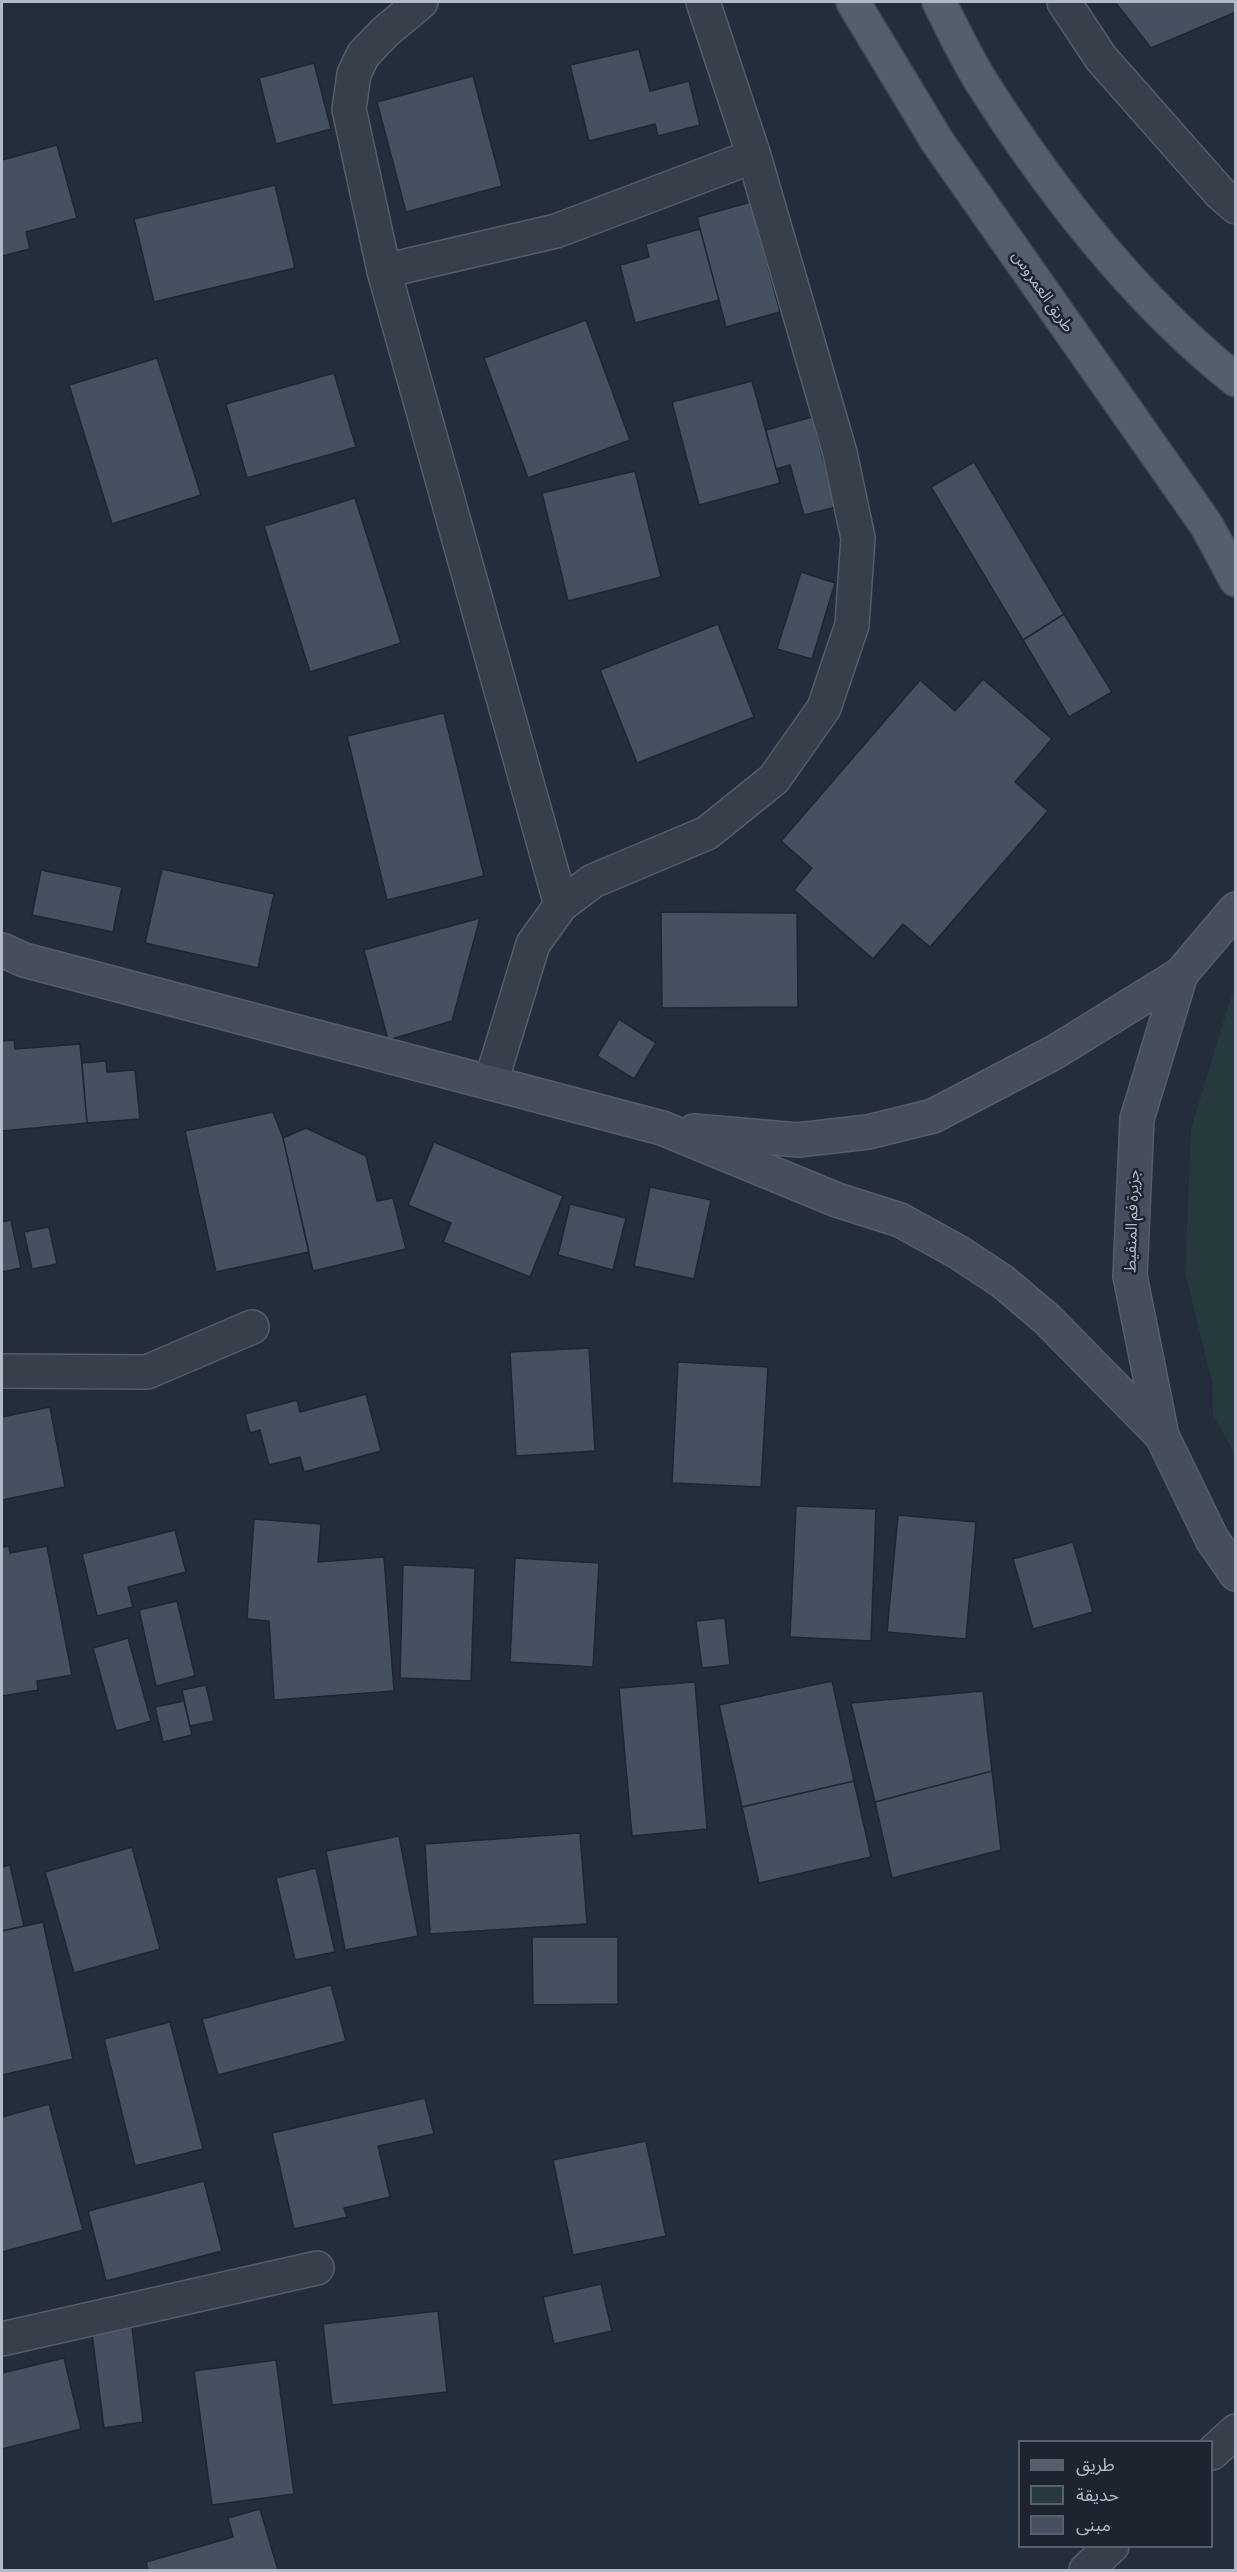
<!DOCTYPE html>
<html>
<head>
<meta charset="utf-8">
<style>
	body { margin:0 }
	#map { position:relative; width:1237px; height:2572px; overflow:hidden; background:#242d3b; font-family:"Sofia Sans Condensed","Noto Sans Arabic",sans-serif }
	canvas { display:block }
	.frame { position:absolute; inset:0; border:3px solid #b3bac7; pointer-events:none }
	.legend { position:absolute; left:1018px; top:2440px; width:195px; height:108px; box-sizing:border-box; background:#1d2430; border:2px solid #59606c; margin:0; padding:8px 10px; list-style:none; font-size:18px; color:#b3bac7 }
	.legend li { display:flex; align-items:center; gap:12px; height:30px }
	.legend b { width:30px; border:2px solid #59606c }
</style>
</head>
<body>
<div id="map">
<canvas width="1237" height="2572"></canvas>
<div class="frame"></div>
<ul class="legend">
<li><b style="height:8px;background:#555e6b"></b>طريق</li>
<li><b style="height:16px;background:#26393c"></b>حديقة</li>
<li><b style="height:16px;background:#455060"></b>مبنى</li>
</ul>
</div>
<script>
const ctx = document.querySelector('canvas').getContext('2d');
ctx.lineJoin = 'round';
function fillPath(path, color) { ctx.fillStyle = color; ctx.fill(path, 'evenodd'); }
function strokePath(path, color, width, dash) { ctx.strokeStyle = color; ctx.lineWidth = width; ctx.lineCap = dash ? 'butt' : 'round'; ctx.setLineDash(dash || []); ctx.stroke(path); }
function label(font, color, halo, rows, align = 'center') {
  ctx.font = font + ' "Sofia Sans Condensed","Noto Sans Arabic",sans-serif'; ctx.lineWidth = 5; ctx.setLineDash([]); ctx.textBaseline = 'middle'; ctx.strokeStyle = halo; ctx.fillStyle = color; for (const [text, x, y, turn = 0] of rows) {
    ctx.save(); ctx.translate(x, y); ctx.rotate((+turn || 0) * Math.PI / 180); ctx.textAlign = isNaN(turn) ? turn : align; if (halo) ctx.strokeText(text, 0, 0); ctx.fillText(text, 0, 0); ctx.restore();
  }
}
fillPath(new Path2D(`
	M1235,993v461l-22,-39 -1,-32 -27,-111 6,-143 39,-129z`), '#26393c');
const building = new Path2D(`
	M1115,2h121v10l-85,36z
	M639,49l11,42 39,-10 11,44 -42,11 -3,-12 -66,17 -19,-76z
	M314,63l17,66 -55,15 -17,-66z
	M473,76l29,110 -96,26 -29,-110z
	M57,145l20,73 -51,14 4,17 -28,7v-96z
	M275,185l20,83 -141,34 -20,-83z
	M751,202l29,110 -54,15 -29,-110z
	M700,229l19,71 -84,23 -15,-58 29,-8 -3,-13z
	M586,320l44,120 -102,38 -44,-120z
	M157,358l44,137 -89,29 -43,-139z
	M334,373l22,74 -109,31 -21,-74z
	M752,381l28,102 -81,22 -27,-103z
	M812,417l24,90 -32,8 -14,-50 -14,4 -10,-39z
	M974,462l90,152 -41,26 -92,-153z
	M635,471l26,106 -93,24 -26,-108z
	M355,498l46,145 -91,29 -46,-146z
	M801,572l34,11 -23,76 -35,-10z
	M1064,614l48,78 -43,25 -46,-77z
	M718,624l36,93 -117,46 -37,-93z
	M983,679l69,60 -37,43 33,29 -118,136 -27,-23 -30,35 -79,-69 18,-22 -31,-27 139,-161 35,31z
	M444,713l40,163 -97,24 -40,-164z
	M162,869l112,25 -16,74 -113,-25z
	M41,870l81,17 -9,45 -81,-17z
	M661,912l136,1 1,94 -136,1z
	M480,918l-28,103 -64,19 -24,-90z
	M619,1019l37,24 -22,36 -37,-23z
	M14,1040l1,9 65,-5 7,79 -85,8v-90z
	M106,1061l1,11 28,-2 5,49 -53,4 -5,-60z
	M273,1112l10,26 26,114 -93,20 -31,-141z
	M306,1128l60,28 11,45 16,-3 13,51 -93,22 -30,-133z
	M434,1142l129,54 -33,81 -87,-35 8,-19 -43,-18z
	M650,1187l61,13 -17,79 -60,-13z
	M570,1204l56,14 -13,52 -55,-15z
	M11,1220l10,48 -19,4v-50z
	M49,1227l8,37 -25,5 -8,-37z
	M589,1348l6,103 -79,5 -6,-104z
	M678,1362l90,5 -7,120 -89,-4z
	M366,1394l15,57 -77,21 -4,-15 -31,8 -9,-35 -10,3 -5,-19 52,-14 3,12z
	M50,1407l15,80 -63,13v-83z
	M796,1506l80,3 -5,132 -81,-4z
	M898,1515l78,7 -10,117 -79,-7z
	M254,1519l67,5 -3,38 66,-5 10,134 -120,9 -5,-79 -22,-2z
	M175,1530l11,42 -58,15 5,20 -36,9 -15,-62z
	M1073,1542l20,70 -60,17 -20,-70z
	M9,1546l1,7 37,-7 25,129 -35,6 1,9 -36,6v-149z
	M515,1558l84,5 -6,104 -83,-5z
	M403,1565l72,3 -4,113 -71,-3z
	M177,1601l18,75 -39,10 -17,-76z
	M725,1618l5,47 -28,3 -6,-47z
	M128,1638l23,83 -35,10 -23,-83z
	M832,1681l22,100 -112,26 -23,-102z
	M695,1682l12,147 -75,7 -13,-148z
	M206,1685l8,36 -24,5 -8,-36z
	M983,1691l9,80 -117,31 -24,-99z
	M184,1701l8,34 -29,7 -8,-35z
	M992,1771l9,79 -109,28 -17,-76z
	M854,1781l17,76 -112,26 -17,-76z
	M580,1833l7,91 -157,10 -5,-90z
	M399,1836l19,100 -73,14 -19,-99z
	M132,1847l28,102 -86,24 -29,-101z
	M10,1865l14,61 -22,5v-64z
	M316,1868l19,84 -40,8 -19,-82z
	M43,1922l30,137 -71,16v-144z
	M532,1937h86v67l-85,1z
	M331,1985l15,56 -128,34 -16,-56z
	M170,2022l33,127 -68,17 -31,-127z
	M425,2098l9,36 -56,12 12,51 -46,11 3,9 -53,12 -22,-96z
	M49,2104l34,126 -81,22v-135z
	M646,2141l20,95 -93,19 -20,-95z
	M204,2181l18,70 -116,30 -18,-70z
	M601,2284l11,47 -58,13 -11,-47z
	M438,2311l9,81 -115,13 -9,-81z
	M132,2327l11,95 -39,6 -12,-95z
	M64,2358l17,71 -79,20v-76z
	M276,2360l18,134 -82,11 -18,-134z
	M260,2509l18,61h-130l-2,-8 87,-25 -5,-19z`);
fillPath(building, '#455060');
strokePath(building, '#1f2632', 1.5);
const street = new Path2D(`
	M421,2l-36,30 -22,23 -9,19 -5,35 35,162 177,634
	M1064,2l37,56 120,136 15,13
	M384,271l172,-40 198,-75
	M491,1082l42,-138 28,-39 32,-24 114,-48 67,-54 50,-71 28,-83 6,-87 -18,-85 -86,-297 -51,-154
	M2,1371l145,1 105,-45
	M2,2339l315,-71
	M1212,2453l24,-22
	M1086,2570l26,-24`);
const secondary = new Path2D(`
	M1236,909l-55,65 -44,145 -7,157 32,160 50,103 24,35
	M2,950l22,10 638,168 175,72 63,20 58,32 44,29 45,38 115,117
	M694,1131l104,9 70,-8 65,-16 122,-64 126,-78`);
const primary = new Path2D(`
	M853,2l84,139 270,385 29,54
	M939,2c14,27 28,58 45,84 69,108 151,214 252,294`);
strokePath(street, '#565d69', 36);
strokePath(secondary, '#565d69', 36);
strokePath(primary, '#414854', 36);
strokePath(street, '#373f4b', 33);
strokePath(secondary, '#464e5e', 33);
strokePath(primary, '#555e6b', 33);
label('16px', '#b3bac7', '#1d2430', [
	["طريق العمروس",1042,292,55],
	["جزيرة فم المنقيط",1133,1221,-88]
]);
</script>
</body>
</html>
